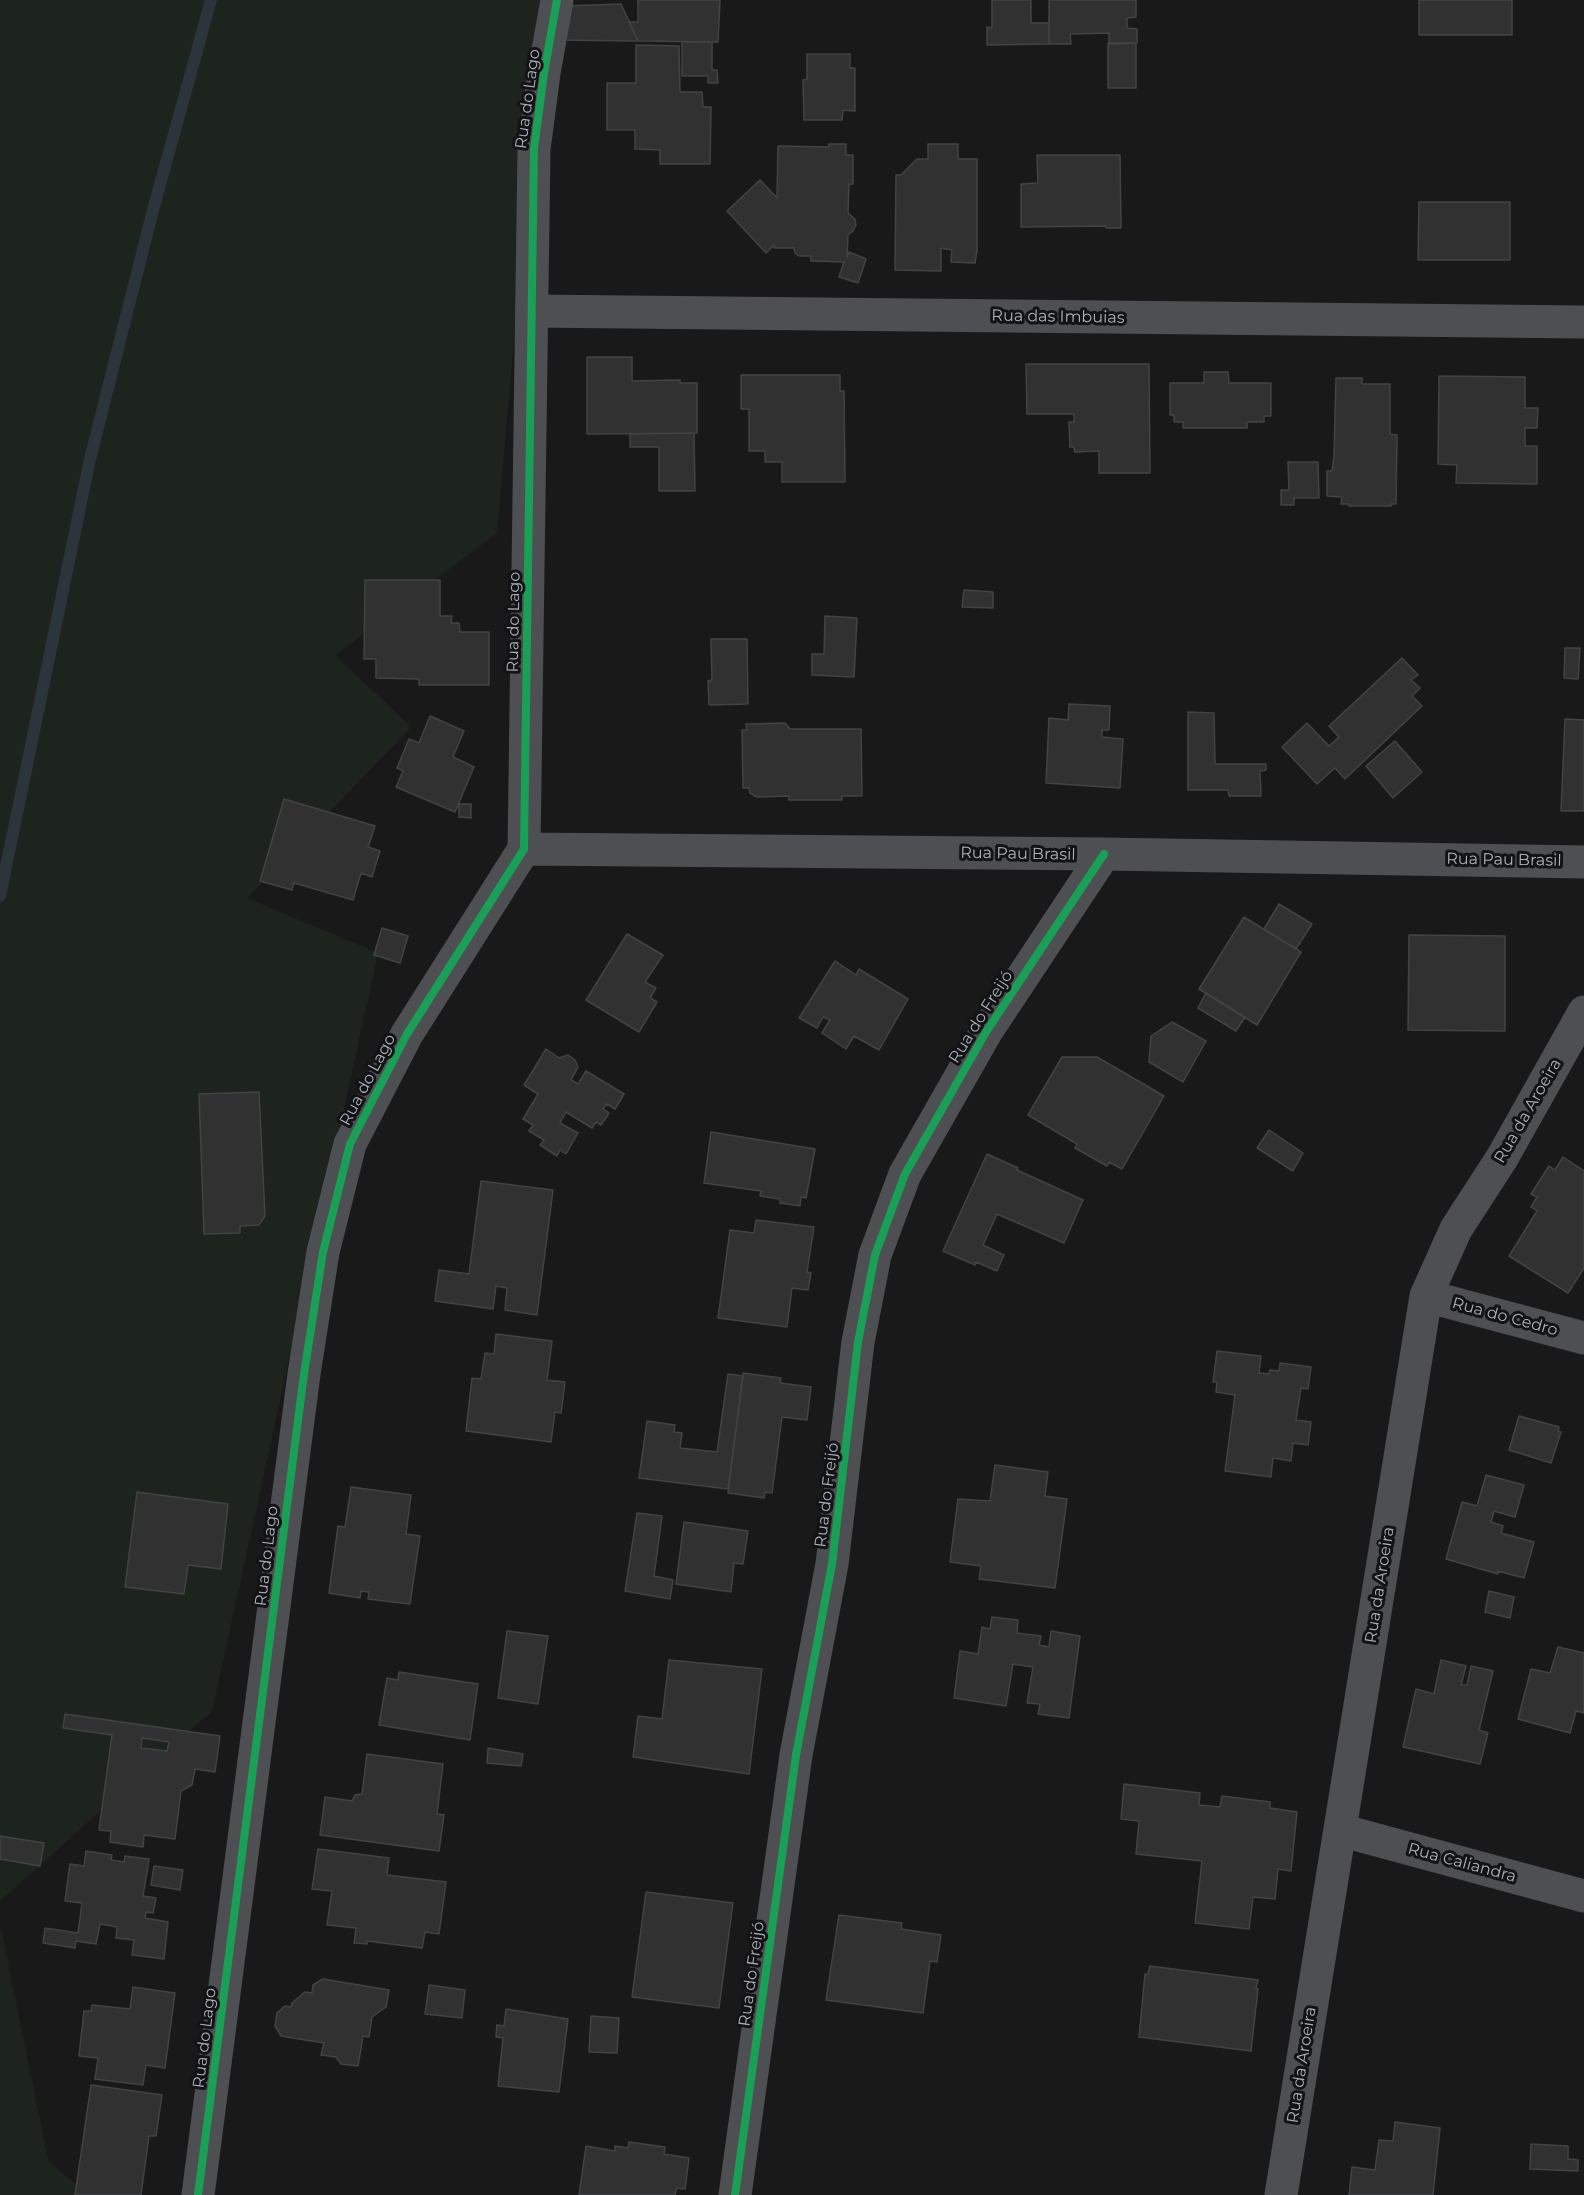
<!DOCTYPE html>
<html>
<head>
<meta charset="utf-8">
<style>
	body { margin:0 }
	canvas { display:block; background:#191919 }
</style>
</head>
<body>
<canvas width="1584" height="2195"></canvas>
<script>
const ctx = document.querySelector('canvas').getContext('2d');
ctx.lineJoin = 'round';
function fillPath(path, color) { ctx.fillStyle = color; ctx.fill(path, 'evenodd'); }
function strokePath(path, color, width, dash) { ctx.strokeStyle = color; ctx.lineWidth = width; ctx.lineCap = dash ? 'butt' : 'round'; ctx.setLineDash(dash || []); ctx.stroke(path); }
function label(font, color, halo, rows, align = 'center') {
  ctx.font = font + ' Montserrat,sans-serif'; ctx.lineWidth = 6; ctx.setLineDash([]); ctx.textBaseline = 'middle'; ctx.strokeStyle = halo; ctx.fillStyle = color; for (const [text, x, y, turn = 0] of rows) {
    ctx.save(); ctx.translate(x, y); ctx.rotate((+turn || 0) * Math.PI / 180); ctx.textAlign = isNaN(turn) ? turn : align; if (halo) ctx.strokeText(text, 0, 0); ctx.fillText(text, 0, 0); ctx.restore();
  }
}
fillPath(new Path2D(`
	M0,0h544l-47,533 -162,122 76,72 -164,171 131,55 -166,758 -212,190z
	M0,1924l48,236 39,35h-87z`), '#1c241d');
strokePath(new Path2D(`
	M0,896l90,-437 63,-249 58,-210`), '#2b363c', 12);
const building = new Path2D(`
	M638,0h82l-2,42 -80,-1 -9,-19h9z
	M992,0h39v23h18v21l-62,1v-18l5,1z
	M1049,0h87v17l-9,1v10l10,1v14l-28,1v-11l-39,1 1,10h-22z
	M1419,0h93v35h-93z
	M621,4l17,37 -81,-1 7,-34z
	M682,42h30v28h5l1,13h-10v-7h-26z
	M1108,43h28v45h-28z
	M636,45l43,1 1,46h22l1,15h8l-1,57h-50v-14l-25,-1v-19h-28v-47h29z
	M807,54h43v14h5v43l-12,-1 -1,10h-38l-1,-40 4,-1z
	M829,144h17v11h7v29h-4l-1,29 7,6 1,6 -3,6 -5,4 -1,23 2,-6 17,7 -8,24 -19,-6 5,-15 -33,-1v-5h-12l-4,-3 -1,-5h-20v-3l-8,8 -39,-42 33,-31 17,18 1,-52 51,1z
	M928,144h30v15h19v92l-2,12 -24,-1 1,-12 -11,-2v23l-46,-1 1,-95h5l16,-16h11z
	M1037,155h83l1,73h-15v-2l-85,1v-43l17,-1z
	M1419,202h91v58h-92z
	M587,357h45v24l48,-1v3h17v50l-110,1z
	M1026,364h123l1,109h-51v-22l-24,1 -1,-5h-4l-1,-25h5v-8h-47z
	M1204,372h24l1,11h42v33h-7v6h-17v6h-64v-6h-9v-7h-4v-32h34z
	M741,375h99v16h4l1,91h-63v-20h-17v-11h-16v-42h-8z
	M1439,376l86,1v31h13l-1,20h-12v18h12v38l-81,-1 1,-18 -19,-1z
	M1336,378h26v6h28v50l7,1 -1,69h-5v2h-42v-2h-8l1,-7 -15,-1v-25h5l2,-15z
	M694,433l1,58h-36v-44h-29v-13z
	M1288,462h30l1,36h-25v7h-13v-15h8z
	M365,580h75v36h12l-1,7h8l1,9h29v53h-70v-6l-43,-1v-19h-12z
	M964,590l29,2v16l-31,-1z
	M825,616l32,2 -3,59 -42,-2v-21h12z
	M711,639h36l1,65 -39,1 -1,-24 4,-1z
	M1565,648h15l-2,31 -14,-1z
	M1402,658l16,17 -7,5 9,8 -8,8 10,10 -77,73 -10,-11 -18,16 -35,-37 25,-24 22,23 10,-9 -10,-11z
	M1069,704l41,2 -1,24h-7v7l21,2 -3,49 -74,-5 3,-65 19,2z
	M1188,712l26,1 1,51h51v6l-6,1 1,25h-32l-1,-6h-40z
	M430,716l34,15 -11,26 21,10 -19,45 -59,-25 7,-16 -6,-3 12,-29 10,4z
	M1565,719l19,1v91h-23z
	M785,723l5,6h71l1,67h-20v4h-53v-4l-32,1 -7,-4 -1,-5h-6l-1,-58h5l-1,-6z
	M1395,741l27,31 -29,26 -27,-32z
	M284,799l91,27 -7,21 12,4 -8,26 -11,-4 -8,27 -59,-17 -2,7 -32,-9z
	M459,804h12v14l-12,-1z
	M1279,904l33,20 -16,25 -32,-20z
	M1244,917l57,35 -44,73 -58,-36z
	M382,928l26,8 -8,27 -26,-8z
	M627,934l36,21 -18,27 11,6 -6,10 7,4 -18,30 -53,-32z
	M1409,935l96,1v95l-97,-1z
	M835,961l21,14 3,-6 49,30 -29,51 -25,-14 -8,13 -24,-16 8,-13 -7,-3 -6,11 -18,-10z
	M1206,993l39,24 -9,14 -38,-23z
	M1172,1022l34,19 -23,41 -34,-20 2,-26z
	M546,1049l13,9 9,-3 7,5 3,7 -7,13 7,4 8,-13 38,23 -9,15 -8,-5 -4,5 6,4 -8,12 -5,-3 -4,6 -26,-16 -6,11 18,10 -12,21 -6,-4 -3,6 -17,-11 4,-5 -15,-9 4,-6 -10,-6 15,-25 -14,-9z
	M1062,1057h35l67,39 -42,73 -13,-7 -2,4 -32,-18 2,-4 -49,-29z
	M259,1092l6,124 -6,9 -19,1v7l-36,1 -5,-140z
	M1269,1130l34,23 -10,18 -36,-23z
	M711,1132l104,17 -9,49 -5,-1 -1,9 -20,-3v-4l-20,-3 1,-5 -57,-8z
	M987,1154l31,14 -1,2 66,30 -19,43 -67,-29 -14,31 21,10 -7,16 -21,-9 -1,3 -32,-14z
	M1563,1157l21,14v97l-16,25 -59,-37 28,-45 -6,-4 6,-10 -6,-3 18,-28 6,4z
	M481,1181l72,9 -16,125 -32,-5 2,-22 -11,-2 -3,23 -58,-8 4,-31 30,4z
	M756,1220l58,7 -7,45 4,1 -3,17 -16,-2 -5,39 -69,-9 12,-88 24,3z
	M496,1334l56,7 -5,39 18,2 -4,31 -6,-1 -4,30 -85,-11 6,-53 9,1 4,-26 9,1z
	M1217,1351l44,5 -2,17 10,1 1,-4 9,1 1,-8 31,4 -3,22 -7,-1 -5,32 15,2 -3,23 -15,-2 -2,18 -18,-3 -2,19 -46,-6 10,-76 -19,-3 1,-10h-4z
	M743,1373l38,5 -1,5 31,4 -4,33 -25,-3 -10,76 -7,-1 -1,6 -36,-5z
	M728,1374l15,2 -15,113 -89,-11 8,-57 28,4 -1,7 8,1 -2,15 37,4z
	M1519,1416l40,11 -1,4 3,1 -10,31 -42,-13z
	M995,1465l53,7 -3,24 22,3 -12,89 -76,-9 2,-13 -31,-4 8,-63 32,2z
	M1486,1475l38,10 -9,32 -21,-6 -3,11 12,4 -2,7 33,9 -10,36 -26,-7v3l-52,-15 16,-57 15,4z
	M351,1487l60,8 -5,39 14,2 -10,68 -42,-5 1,-7 -8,-1 -1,7 -31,-5 9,-67 7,1z
	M137,1492l91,12 -7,65 -33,-4 -4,29 -59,-7z
	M637,1513l25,3 -8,60 19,4 -3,19 -45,-8z
	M684,1522l64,9 -5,33 -9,-1 -3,29 -55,-8z
	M1489,1591l25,6 -4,21 -25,-6z
	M992,1617l26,3 -1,13 24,3 -2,9 10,2 2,-16 29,5 -11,82 -31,-4 2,-10 -13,-1 6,-36 -20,-3 -7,42 -52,-8 6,-47 18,3 4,-27 8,2z
	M507,1631l41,5 -10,68 -40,-6z
	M1558,1647l26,6v60l-8,-2 -6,22 -52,-14 13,-50 19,4z
	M669,1660l93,9 -13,105 -116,-17 5,-41 24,3z
	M1441,1660l25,6 -5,19h6l4,-19 22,5 -14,59 9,3 -8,31 -77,-17 13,-58 18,5z
	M399,1672l79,12 -8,56 -91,-15 8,-47 11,2z
	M65,1714l155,22 -5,36 -20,-3 -3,16 -11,6 -6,48 -31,-4 -1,12 -33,-5 1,-11 -12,-1 13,-95 -49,-7zM142,1738l27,4 -2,9 -26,-3z
	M488,1748l35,6 -2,12 -34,-3z
	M367,1754l76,10 -6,50 7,1 -5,36 -119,-16 5,-38 27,4 3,-6 7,-1z
	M1124,1784l76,9 -1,12 21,2 2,-11 48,6v6l27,4 -6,59 -13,-2 -3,30 -22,-2 -4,32 -54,-6 7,-62 -66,-7 3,-33 -18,-2z
	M0,1836l44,7 -4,23 -40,-7z
	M318,1849l71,9 -2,17 59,7 -7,52 -14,-2 -3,16 -55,-7v3l-13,-1 2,-15 -29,-3 5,-34 -20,-2z
	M86,1851l26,4 -1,5 13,2 1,-6 24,3 -6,37 13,2 -3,15 -7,-1 -1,6 23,4 -4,37 -32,-4 2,-15 -18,-2 1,-11 -17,-3 -4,20 -20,-3 -1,7 -32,-5 2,-15 33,5 4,-30 -17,-2 5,-37 14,2z
	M154,1866l29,4 -3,20 -29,-5z
	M646,1892l87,11 -14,105 -87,-11z
	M839,1915l63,8 -1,6 40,6 -4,27 -7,-1 -7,52 -97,-13z
	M1150,1966l108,14 -2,8 2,1 -7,62 -112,-14 6,-63h3z
	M323,1979l66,11 -3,17 -14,10 -3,20 -6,-1 -5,30 -17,-2 -5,-7 -15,-2 3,-12 -43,-7 -6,-10 2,-13 8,-7 6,1 1,-4 13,-11 7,1 1,-8z
	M429,1985l36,5 -3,28 -37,-4z
	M133,1987l42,6 -10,75 -19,-3 -3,20 -48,-6 3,-21 -19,-2 5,-45h7l1,-6 38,4z
	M506,2009l62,10 -9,73 -61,-6 5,-48 -7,-1 1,-12 7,1z
	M591,2016l28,2 -2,35 -28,-1z
	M91,2085l71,10 -6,41h-7l-8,59h-66z
	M1395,2122l45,6 -7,67h-84l3,-28 23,3 4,-30 14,1z
	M629,2142l36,5 -1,7 25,4 -4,31 -8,-1 -2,7h-96l7,-49 29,5v-5l13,2z
	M1531,2144l37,2v13l10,1v11l-48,-2z`);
fillPath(building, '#313131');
strokePath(building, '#414345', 1.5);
strokePath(new Path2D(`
	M533,311l1051,11
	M524,849l580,5 480,8
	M1426,1296l158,42
	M1340,1830l244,66
	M198,2195l106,-821 19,-122 27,-108 57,-110 117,-185 10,-700 10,-76 13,-73
	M735,2195l61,-440 36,-191 26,-222 17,-87 30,-81 81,-142 118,-178
	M1281,2195l145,-899 30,-67 46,-71 82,-146`), '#4d4f52', 33);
strokePath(new Path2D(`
	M198,2195l106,-821 19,-122 27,-108 57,-110 117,-185 10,-700 10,-76 13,-73
	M735,2195l61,-440 36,-191 26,-222 17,-87 30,-81 81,-142 118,-178`), '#1a9f57', 8);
label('16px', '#a9b1bb', '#131315', [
	["Rua do Lago",528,99,-82],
	["Rua das Imbuias",1058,317,1],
	["Rua do Lago",514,622,-89],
	["Rua Pau Brasil",1018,854,1],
	["Rua Pau Brasil",1504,860,1],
	["Rua do Freijó",981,1017,-58],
	["Rua do Lago",368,1080,-62],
	["Rua da Aroeira",1528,1111,-60],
	["Rua do Cedro",1505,1317,15],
	["Rua do Freijó",827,1495,-83],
	["Rua do Lago",267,1556,-83],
	["Rua da Aroeira",1380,1585,-81],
	["Rua Caliandra",1462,1863,15],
	["Rua do Freijó",752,1974,-82],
	["Rua do Lago",205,2038,-83],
	["Rua da Aroeira",1302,2065,-81]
]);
</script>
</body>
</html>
